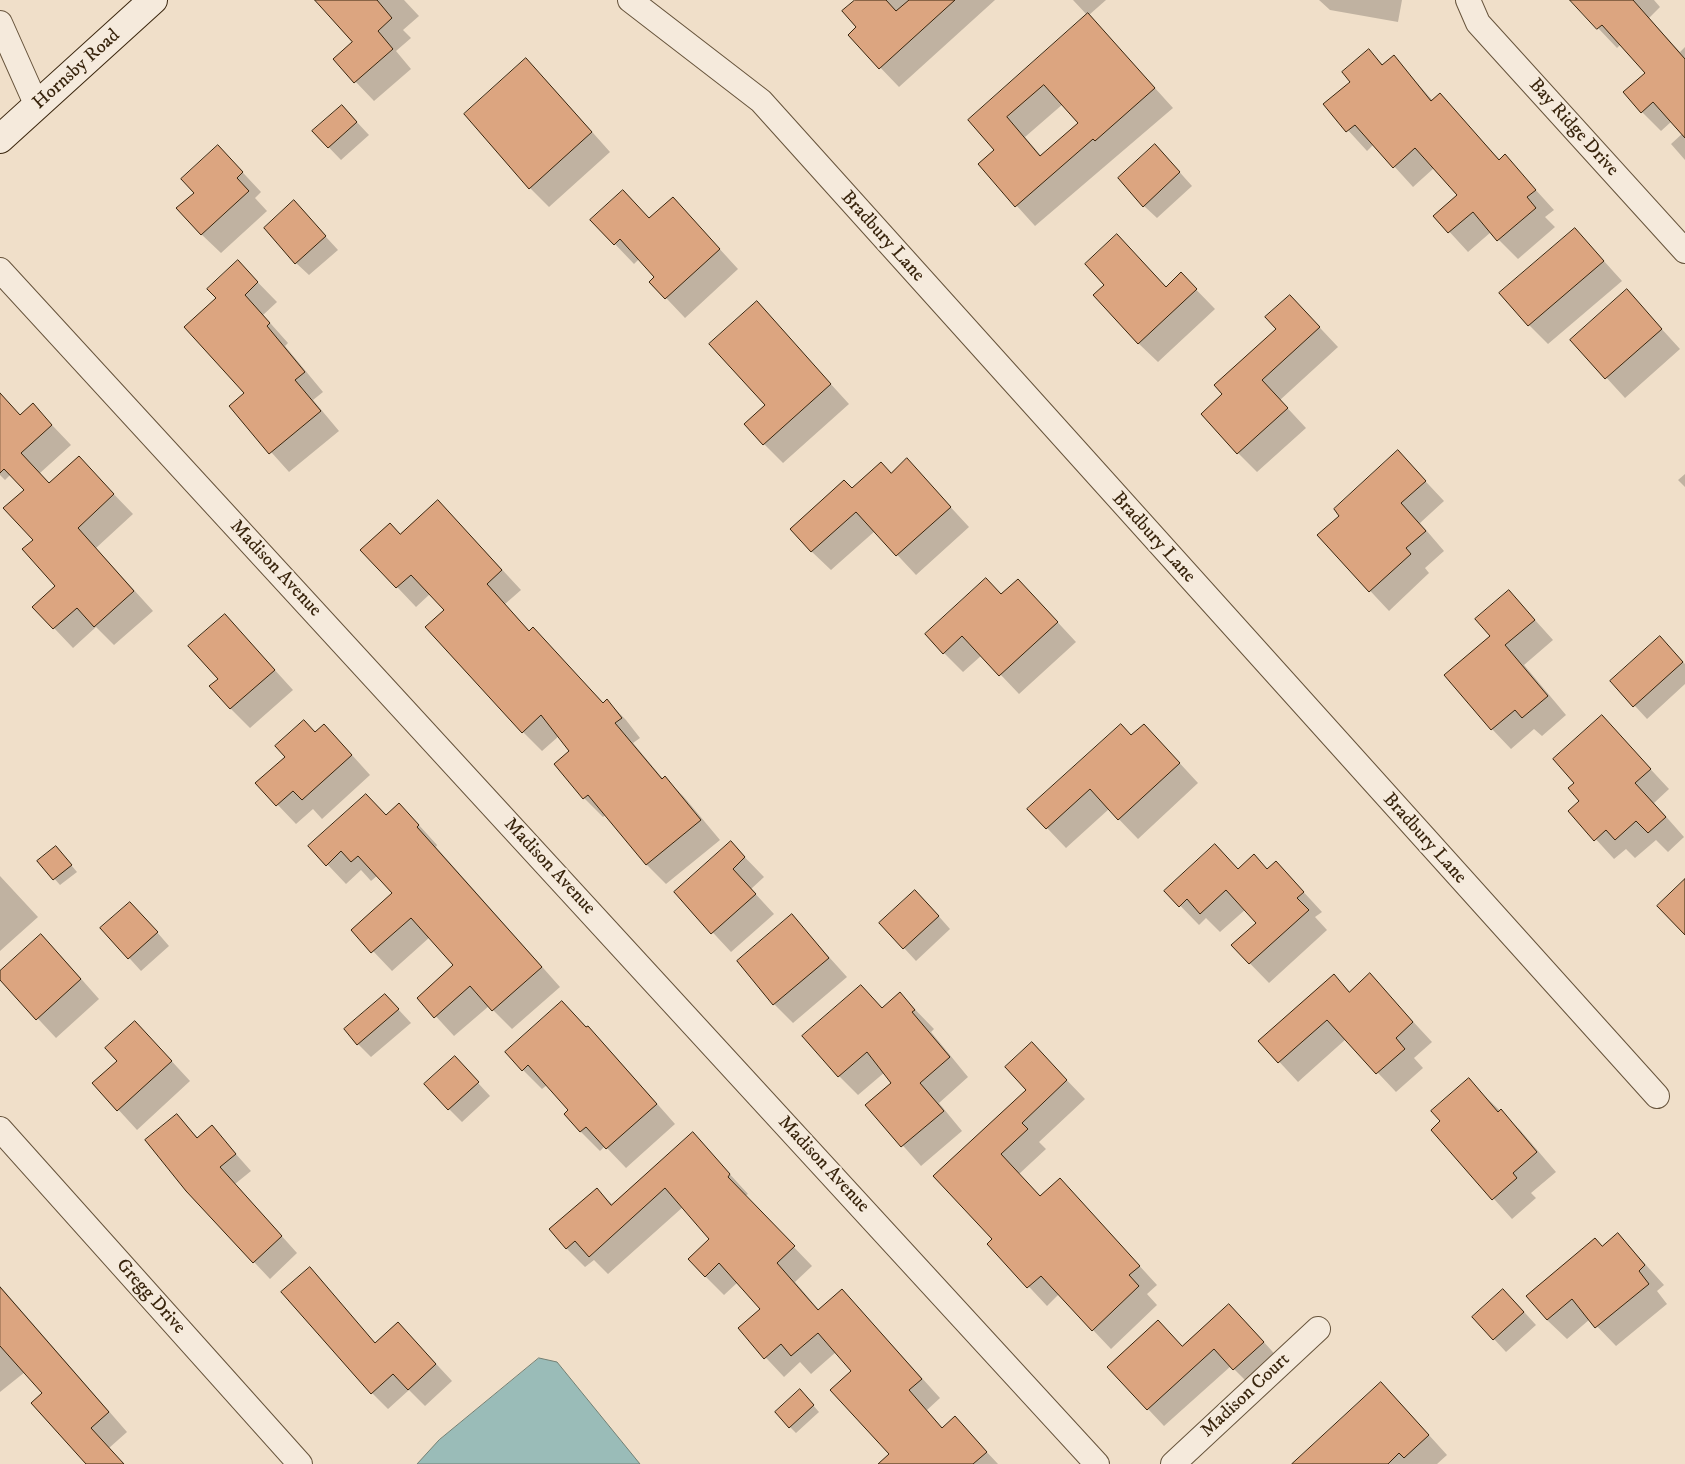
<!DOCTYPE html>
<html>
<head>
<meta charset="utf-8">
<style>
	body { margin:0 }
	canvas { display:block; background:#f0dfc9 }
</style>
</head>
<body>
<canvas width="1685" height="1464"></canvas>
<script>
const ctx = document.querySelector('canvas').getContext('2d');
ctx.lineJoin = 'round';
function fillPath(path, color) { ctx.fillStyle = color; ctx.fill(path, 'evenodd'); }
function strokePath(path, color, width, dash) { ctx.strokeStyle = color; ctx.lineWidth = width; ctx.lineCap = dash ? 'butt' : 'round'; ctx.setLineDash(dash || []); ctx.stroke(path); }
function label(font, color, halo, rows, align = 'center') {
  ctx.font = font + ' "IM FELL DW Pica",serif'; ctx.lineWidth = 4.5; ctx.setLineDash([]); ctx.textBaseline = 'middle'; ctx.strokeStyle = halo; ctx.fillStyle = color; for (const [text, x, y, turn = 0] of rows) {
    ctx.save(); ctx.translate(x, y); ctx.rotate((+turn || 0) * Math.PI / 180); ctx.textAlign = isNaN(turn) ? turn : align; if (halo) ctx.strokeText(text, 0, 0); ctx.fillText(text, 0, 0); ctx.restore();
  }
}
const water = new Path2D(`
	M539,1358l18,4 83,102h-223l22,-24z`);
fillPath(water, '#9abcb8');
strokePath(water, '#738074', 1);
fillPath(new Path2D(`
	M317,0h87l15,16 -16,14 8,8 -15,13 15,18 -37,32 -40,-42 20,-17z
	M857,0h138l-96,87 -50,-52 9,-8z
	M1073,0h33l-17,15 84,93 -138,118 -55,-61 16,-15 -26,-30 117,-105zM1063,104l17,19 -38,34 -17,-20z
	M1319,0h83l-4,22 -68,-12z
	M1578,0h76l6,7 -11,11 31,34 5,-5v113l-14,-16 12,-11 -11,-12 -11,10 -19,-19 4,-39 -25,-29 -4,4 -19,-20 -24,-25z
	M1369,51l15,15 10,-9 39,44 7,-6 60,65 5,-4 49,54 -9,7 10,10 -37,32 -27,-27 -23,20 -33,-36 24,-21 -25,-27 -21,19 -39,-43 -7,7 -42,-46 27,-23z
	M545,79l65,73 -61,55 -19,-19z
	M354,119l15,16 -28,25 -27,-28z
	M218,146l43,46 -6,6 12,13 -46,42 -20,-19 -5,-41z
	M1167,158l25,28 -35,32 -13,-12z
	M673,198l65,71 -53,49 -34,-36 5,-5 -17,-18 -5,5 -42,-44 58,-1z
	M294,202l44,48 -29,25 -13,-12z
	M1575,229l47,52 -74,63 -19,-19z
	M1136,255l31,33 14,-14 34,35 -57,53 -20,-19z
	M238,262l39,40 -14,13 25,28 -3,3 38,46 -10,8 26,31 -50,41 -59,-66 15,-13z
	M1627,291l53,58 -55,49 -53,-58z
	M1290,296l48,51 -58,53 26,28 -49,44 -19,-19 -14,-58 53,-66z
	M757,303l92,101 -66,59 -19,-19 3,-39z
	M0,395l21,21 12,-11 38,40 -31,28 10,11 29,-26 54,56 -37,34 57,63 -39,34 -18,-18 -23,21 -39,-41 23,-21 -22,-46 -10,-50 -14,-16 -6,6 -5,-5z
	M1398,452l46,49 -24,22 24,28 -19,17 4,5 -40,38 -70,-75 22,-20z
	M907,460l62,67 -53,48 -41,-44 -44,39 -20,-19 41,-62 39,-15z
	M1685,474v13l-7,-7z
	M457,521l64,69 -16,14 25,28 22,16 52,56 3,-3 19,19 14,18 -7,5 30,36 2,-1 19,19 36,43 -54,44 -19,-19 -41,-50 -3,2 -19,-19 -13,-47 -12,-15 -17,15 -19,-19 -78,-122 -15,-16 -14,13 -54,-57 39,-15z
	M1509,591l44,49 -29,25 42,50 -24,21 -8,-7 -23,20 -19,-20 -1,-93z
	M1002,595l35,5 39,42 -57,52 -37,-39 -19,17 -19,-19z
	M225,615l68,75 -43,38 -20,-20 -11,-29z
	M1673,651l12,13v20l-38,35 -35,-38z
	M1602,717l67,72 -15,14 30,34 -16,15 -12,-12 -21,18 -9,-9 -12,10 -44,-48 11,-10 -6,-18z
	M316,733l27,12 27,30 -48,44 -9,-10 -17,15 -39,-41z
	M1132,737l31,8 35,38 -60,56 -29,-30 -43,39 -37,-39z
	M386,816l32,8 19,21 -1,2 124,140 -48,42 -23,-23 -35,30 -35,-38 36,-32 -25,-29 -38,34 -39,-41 41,-37 -16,-18 -7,6 -10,-11 -15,14 -36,-38z
	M731,843l33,34 -13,12 23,25 -43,38 -55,-59z
	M62,854l15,18 -17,13 -21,-24z
	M1276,862l46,50 -7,5 12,13 -58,53 -36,-37 25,-23 -12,-14 -26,23 -14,-14 -7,7 -33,-34 72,-21h30z
	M0,876l38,41 -38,34z
	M928,904l22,25 -34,32 -12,-13z
	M143,916l26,30 -28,25 -39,-43z
	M792,916l55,61 -54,46 -19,-19z
	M60,955l39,44 -43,39 -56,-60v-5z
	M1370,975l62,67 -18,16 9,10 -27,24 -50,-53 -48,43 -38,-41 74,-65 16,16z
	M861,987l22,22 17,-15 34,35 -3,3 37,45 -29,26 23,28 -41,35 -54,-61 26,-22 -8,-11 -27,23 -19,-19z
	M385,995l26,28 -40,34 -13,-13z
	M562,1003l45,44 68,77 -49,44 -21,-22 -5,5 -19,-19 -15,-18 4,-4 -23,-25 -5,4 -19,-19z
	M154,1042l36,39 -53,49 -43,-47z
	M1032,1044l53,55 -46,43 7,7 -27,25 22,23 19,-18 97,106 -10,9 10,11 -46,44 -52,-55 -12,12 -58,-62 5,-5 -59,-63 92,-86z
	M467,1071l23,25 -28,26 -13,-13z
	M1468,1080l52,50 36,42 -25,21 5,5 -24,21 -80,-89 10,-9z
	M176,1115l22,23 14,-11 39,44 -16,13 62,69 -27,26 -16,-17z
	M693,1134l55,60 -3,2 67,70 -17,16 24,28 23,-20 98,108 -13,12 16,19 12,-11 43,46h-118l11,-10 -39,-83 -16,-19 -25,22 -11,-12 -16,15 -45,-48 23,-20 -24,-27 -14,13 -19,-19 6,-37 -28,-32 -75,67 -14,-14 -9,7 -19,-19 31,-58 16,15z
	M1618,1234l46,51 -7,6 10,13 -51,42 -26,-27 -23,20 -20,-19 56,-73z
	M310,1269l66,75 38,-4 38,41 -27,25 -16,-16 -21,19 -16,-16z
	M0,1286l127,146 -18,16 14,16h-35l-44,-71 -19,-21 -25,20z
	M1516,1303l20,22 -30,27 -12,-13z
	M1246,1322l34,38 -29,26 -20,-20 -67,60 -16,-17 34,-62z
	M806,1397l13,15 -23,21 -6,-6z
	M1400,1403l47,52 -10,9h-142z`), '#0003');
const building = new Path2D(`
	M315,0h62l15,18 -14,13 15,18 -39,34 -21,-24 19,-17z
	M855,0h31l10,11 13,-11h46l-76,69 -31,-34 8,-8 -14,-16z
	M1570,0h63l52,59v79l-32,-36 -12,11 -18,-21 22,-19 -43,-48 -5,4z
	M1088,13l67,75 -60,53 -2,-2 -78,68 -37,-43 16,-14 -26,-30zM1044,85l34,38 -38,33 -33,-39z
	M1369,49l13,16 12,-10 37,46 9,-8 59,67 6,-6 31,36 -9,7 9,11 -39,33 -24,-29 -25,21 -15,-17 24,-21 -42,-47 -22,20 -38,-43 -9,7 -23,-28 27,-22 -8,-10z
	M526,58l66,74 -63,57 -65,-75z
	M342,105l15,17 -29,26 -16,-17z
	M1155,144l25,28 -37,35 -25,-29z
	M218,145l25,27 -6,6 12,13 -48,44 -25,-27 18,-15 -13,-14z
	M623,190l26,28 24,-21 47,52 -55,50 -16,-17 5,-5 -34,-38 -6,6 -24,-25z
	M294,200l32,36 -31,28 -31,-36z
	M1575,228l29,33 -76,65 -29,-33z
	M1117,234l49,53 15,-15 16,17 -59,55 -45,-49 11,-10 -19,-21z
	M238,260l20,22 -13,13 25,28 -3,3 38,46 -10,8 26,31 -52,43 -40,-48 15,-13 -60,-66 32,-29 -9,-9z
	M1627,289l35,40 -57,50 -35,-39z
	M1290,295l30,32 -58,53 26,28 -51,46 -36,-40 21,-20 -8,-9 62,-56 -11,-12z
	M757,301l74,83 -68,61 -19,-21 21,-19 -56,-61z
	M0,393l20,22 13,-12 19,22 -31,28 28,30 30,-27 35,38 -36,34 56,63 -40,36 -17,-19 -24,21 -21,-22 23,-21 -33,-37 11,-9 -30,-32 21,-18 -20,-21 -4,4z
	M1398,450l28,31 -25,22 25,28 -20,17 5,6 -42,38 -52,-57 22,-19 -5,-7z
	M907,458l44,49 -55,49 -40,-44 -45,40 -21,-23 54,-49 8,8 29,-26 10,11z
	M438,500l64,70 -15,14 42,47 4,-4 70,76 4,-4 15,19 -7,5 47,56 3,-3 36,44 -55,45 -58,-70 -5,4 -29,-35 15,-13 -28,-36 -19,18 -97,-106 19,-17 -33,-35 -15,13 -36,-38 30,-27 10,11z
	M986,578l15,16 17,-15 40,43 -59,54 -37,-40 -19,18 -18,-20z
	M1509,590l26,30 -30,25 43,51 -26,22 -7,-8 -24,20 -47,-55 46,-39 -15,-17z
	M225,614l50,56 -45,39 -21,-23 9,-7 -30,-33z
	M1660,636l23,26 -50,45 -23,-26z
	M1602,715l49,54 -16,14 31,34 -18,16 -12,-12 -21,19 -9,-10 -12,11 -26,-30 11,-10 -11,-13 6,-5 -21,-24z
	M304,720l11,12 9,-8 28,31 -50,45 -9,-9 -17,15 -21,-23 30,-26 -10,-11z
	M1121,724l10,11 13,-11 36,39 -62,57 -28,-31 -44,40 -19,-20z
	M366,794l20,21 13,-12 20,22 -2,2 125,140 -50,44 -22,-25 -36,32 -17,-20 36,-33 -42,-47 -40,35 -20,-23 41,-37 -34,-37 -7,6 -10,-11 -15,15 -18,-20z
	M731,841l14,16 -12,12 23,25 -45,40 -37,-42z
	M1215,844l23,25 16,-15 13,15 9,-8 28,31 -7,6 12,12 -60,54 -18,-19 25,-22 -30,-33 -26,24 -13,-15 -8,8 -15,-16z
	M56,846l16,19 -19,15 -16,-19z
	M1685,879v56l-28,-29z
	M915,890l24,26 -36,33 -24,-26z
	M130,902l28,30 -30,27 -28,-31z
	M792,914l37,44 -56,47 -36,-44z
	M41,934l40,45 -45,41 -36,-40v-9z
	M1370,973l43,49 -17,16 9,11 -29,25 -49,-54 -49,43 -20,-22 76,-67 15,18z
	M861,985l21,23 18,-16 15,18 -3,2 38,45 -30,26 24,28 -43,36 -36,-42 26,-22 -24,-31 -29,25 -36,-41z
	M385,994l14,15 -42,36 -13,-16z
	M562,1001l24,26 2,-1 69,78 -51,45 -20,-22 -6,5 -16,-18 4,-4 -40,-45 -6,6 -17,-19z
	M135,1021l37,40 -55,50 -25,-28 25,-22 -12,-13z
	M1032,1042l35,38 -45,43 6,6 -27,25 39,42 20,-18 80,88 -11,9 10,11 -47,45 -51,-55 -14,12 -40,-44 5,-5 -59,-63 93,-86 -21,-23z
	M455,1056l24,26 -31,28 -24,-26z
	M1469,1078l29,34 3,-3 36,43 -24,21 4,5 -25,22 -61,-70 9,-9 -9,-10z
	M177,1114l20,24 15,-13 24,29 -16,13 62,69 -29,27 -67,-72 -41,-51z
	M693,1132l37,42 -2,3 67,69 -18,17 41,47 24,-21 80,90 -13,11 33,38 13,-12 32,36 -14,12h-95l11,-10 -59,-64 21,-19 -33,-38 -27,23 -10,-12 -17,15 -26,-31 22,-19 -41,-46 -14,14 -17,-18 21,-20 -44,-51 -76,69 -14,-16 -9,8 -17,-20 48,-41 14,17z
	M1618,1233l27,32 -6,6 10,13 -54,44 -23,-29 -25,21 -21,-24 69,-58 7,8z
	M310,1267l65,76 23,-21 38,42 -28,26 -15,-16 -22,20 -90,-102z
	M0,1287l109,125 -18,16 33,36h-38l-55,-61 11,-10 -42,-47z
	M1503,1289l21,23 -31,28 -21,-23z
	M1229,1304l35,38 -31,28 -19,-21 -67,61 -40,-43 51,-47 24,26z
	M1381,1382l48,53 -25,23 -5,-5 -11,11h-96z
	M800,1389l14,16 -25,23 -14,-16z`);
fillPath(building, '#dca580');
strokePath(building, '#39250d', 1);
const street = new Path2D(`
	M630,0l131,101 896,995
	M1468,0l10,23 207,228
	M0,23l37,83
	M0,270l1097,1194
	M0,1129l300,335
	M1173,1464l145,-135`);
const secondary = new Path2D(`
	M0,139l153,-139`);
strokePath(street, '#67543c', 26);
strokePath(secondary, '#39250d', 30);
strokePath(street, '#f5eadc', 24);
strokePath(secondary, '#f5eadc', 28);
label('19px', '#39250d', '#f5eadc', [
	["Hornsby Road",77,70,-42],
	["Bay Ridge Drive",1573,128,48],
	["Bradbury Lane",882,237,48],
	["Bradbury Lane",1153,538,48],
	["Madison Avenue",275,569,47],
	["Bradbury Lane",1424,839,48],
	["Madison Avenue",549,867,47],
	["Madison Avenue",823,1165,47],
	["Gregg Drive",150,1297,48],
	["Madison Court",1246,1396,-43]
]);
</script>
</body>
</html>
